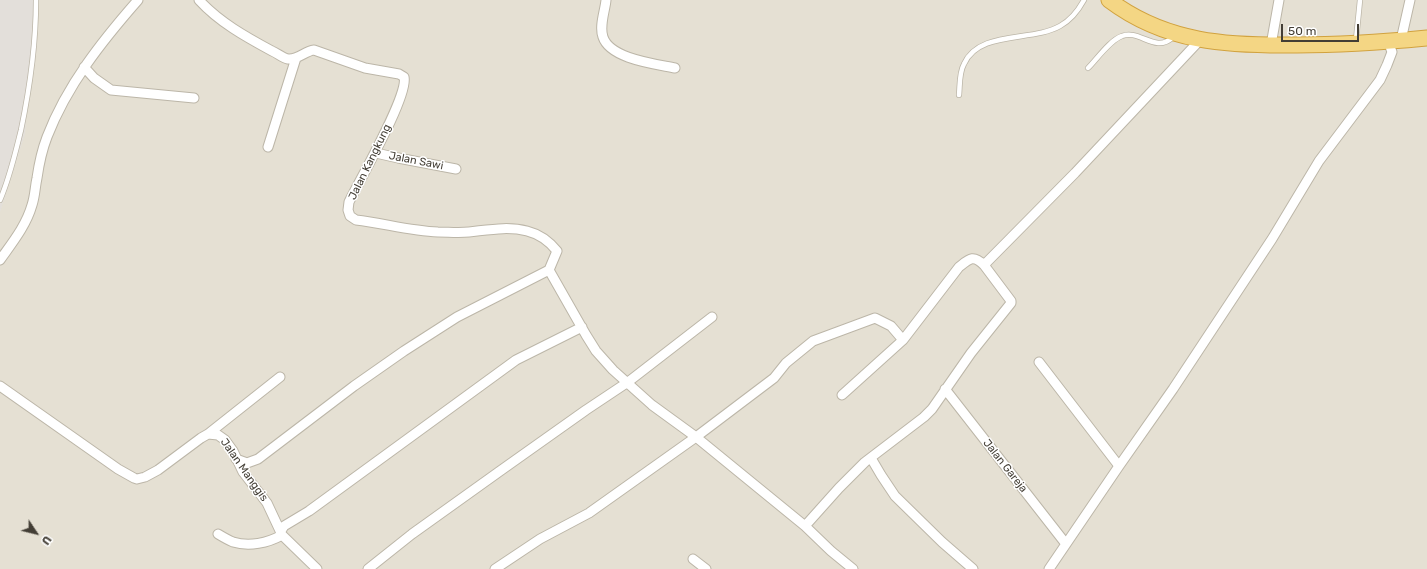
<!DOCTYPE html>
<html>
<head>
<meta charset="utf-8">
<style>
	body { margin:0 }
	#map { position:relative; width:1427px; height:569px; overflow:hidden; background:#f1eee5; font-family:Rubik,sans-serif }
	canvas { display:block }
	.north { position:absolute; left:16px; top:513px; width:40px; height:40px; -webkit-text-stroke:3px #fff; paint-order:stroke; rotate:125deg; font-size:11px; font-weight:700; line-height:16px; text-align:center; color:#433e35 }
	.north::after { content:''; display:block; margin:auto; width:14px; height:18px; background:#433e35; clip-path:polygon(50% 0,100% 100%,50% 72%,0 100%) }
	.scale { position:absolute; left:1281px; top:24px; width:78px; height:18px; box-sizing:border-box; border:2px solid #433e35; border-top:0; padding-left:5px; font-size:12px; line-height:14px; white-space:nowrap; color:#433e35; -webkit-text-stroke:3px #fff; paint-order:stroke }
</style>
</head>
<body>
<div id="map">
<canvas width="1427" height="569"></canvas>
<div class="north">U</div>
<div class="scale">50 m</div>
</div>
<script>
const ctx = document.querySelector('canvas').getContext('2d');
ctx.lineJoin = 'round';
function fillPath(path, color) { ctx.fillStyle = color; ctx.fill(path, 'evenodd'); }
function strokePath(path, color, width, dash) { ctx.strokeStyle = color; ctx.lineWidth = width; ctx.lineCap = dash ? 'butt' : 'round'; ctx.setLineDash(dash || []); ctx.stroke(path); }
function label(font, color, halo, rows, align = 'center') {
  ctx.font = font + ' Rubik,sans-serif'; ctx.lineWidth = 3; ctx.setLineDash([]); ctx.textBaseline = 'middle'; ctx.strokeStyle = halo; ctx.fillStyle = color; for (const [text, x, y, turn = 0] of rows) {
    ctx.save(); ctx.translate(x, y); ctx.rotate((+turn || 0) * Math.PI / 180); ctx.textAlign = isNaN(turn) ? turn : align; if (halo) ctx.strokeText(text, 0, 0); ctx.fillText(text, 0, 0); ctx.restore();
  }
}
fillPath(new Path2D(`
	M0,0h1427v569h-1427z`), '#e5e0d3');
fillPath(new Path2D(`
	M0,0h35l-10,134 -25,78z`), '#e3dfda');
const service = new Path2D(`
	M1356,40l4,-40
	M1088,68c9,-9 22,-28 34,-32 17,-7 33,17 50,2v-2
	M959,95c1,-10 0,-22 5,-31 15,-34 68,-22 96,-38 11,-6 18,-15 24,-26
	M0,200c10,-23 15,-46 21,-70 9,-43 15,-86 15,-130`);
const minor = new Path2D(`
	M199,0c20,22 47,37 73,51 5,2 11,7 16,8 10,1 17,-8 26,-9l51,18 34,6 5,3c5,18 -45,104 -55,125l-1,8 2,6 6,4c27,3 54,11 82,12 10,0 21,1 31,0 19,-2 39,-6 58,-1 12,3 22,10 30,20l-8,19
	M606,0c-1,11 -7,26 -3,37 7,22 53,27 72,31
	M1401,40l9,-40
	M1271,45l8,-45
	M84,67l10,11 17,12 83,8
	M268,147l28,-89
	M376,153l22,5 58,11
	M0,260c12,-17 26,-34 32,-55 3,-9 3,-18 5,-27 2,-14 5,-28 10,-41 20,-52 55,-96 91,-137
	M549,270l37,65 10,16 17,19 39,35 44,32 109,89 26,25 22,18
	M1039,362l80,104
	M0,386l118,83 16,9 3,1 8,-2 13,-7 43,-32 7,-4 10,1 7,5 8,11 10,21 24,31 15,32 35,34
	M945,389l121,155
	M842,395l61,-55
	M208,434l72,-57
	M871,458l10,17 14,21 47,46 31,27
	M236,459l11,4 11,-4 96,-73 50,-35 53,-34 92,-47
	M805,526l34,-38 26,-26 59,-45 8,-8 39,-56 40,-50v-2l-27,-36 91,-92 125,-133
	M281,531l3,-5 25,-15 207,-151 66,-33
	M218,534c5,3 10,6 15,8 16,5 35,1 49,-7
	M693,559l13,10
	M368,569l44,-35 88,-63 86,-61 42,-28 84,-65
	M495,569l45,-30 49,-26 107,-76 78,-59 12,-15 27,-22 62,-23 16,8 12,14 56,-73c10,-8 14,-13 25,-2
	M1049,569l70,-103 54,-77 99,-150 47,-78 61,-81 7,-15 5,-13 -4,-11`);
const trunk = new Path2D(`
	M1109,0c57,43 119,46 188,45 43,0 87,-3 130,-7`);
strokePath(service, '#bcb6a8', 6);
strokePath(minor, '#bcb6a8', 11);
strokePath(trunk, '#d1a23f', 17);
strokePath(service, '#fff', 4.5);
strokePath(minor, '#fff', 9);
strokePath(trunk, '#f4d684', 15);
label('11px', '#433e35', '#fff', [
	["Jalan Sawi",416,161,11],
	["Jalan Kangkung",370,162,-64],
	["Jalan Gareja",1005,466,52],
	["Jalan Manggis",244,470,55]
]);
</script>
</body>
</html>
